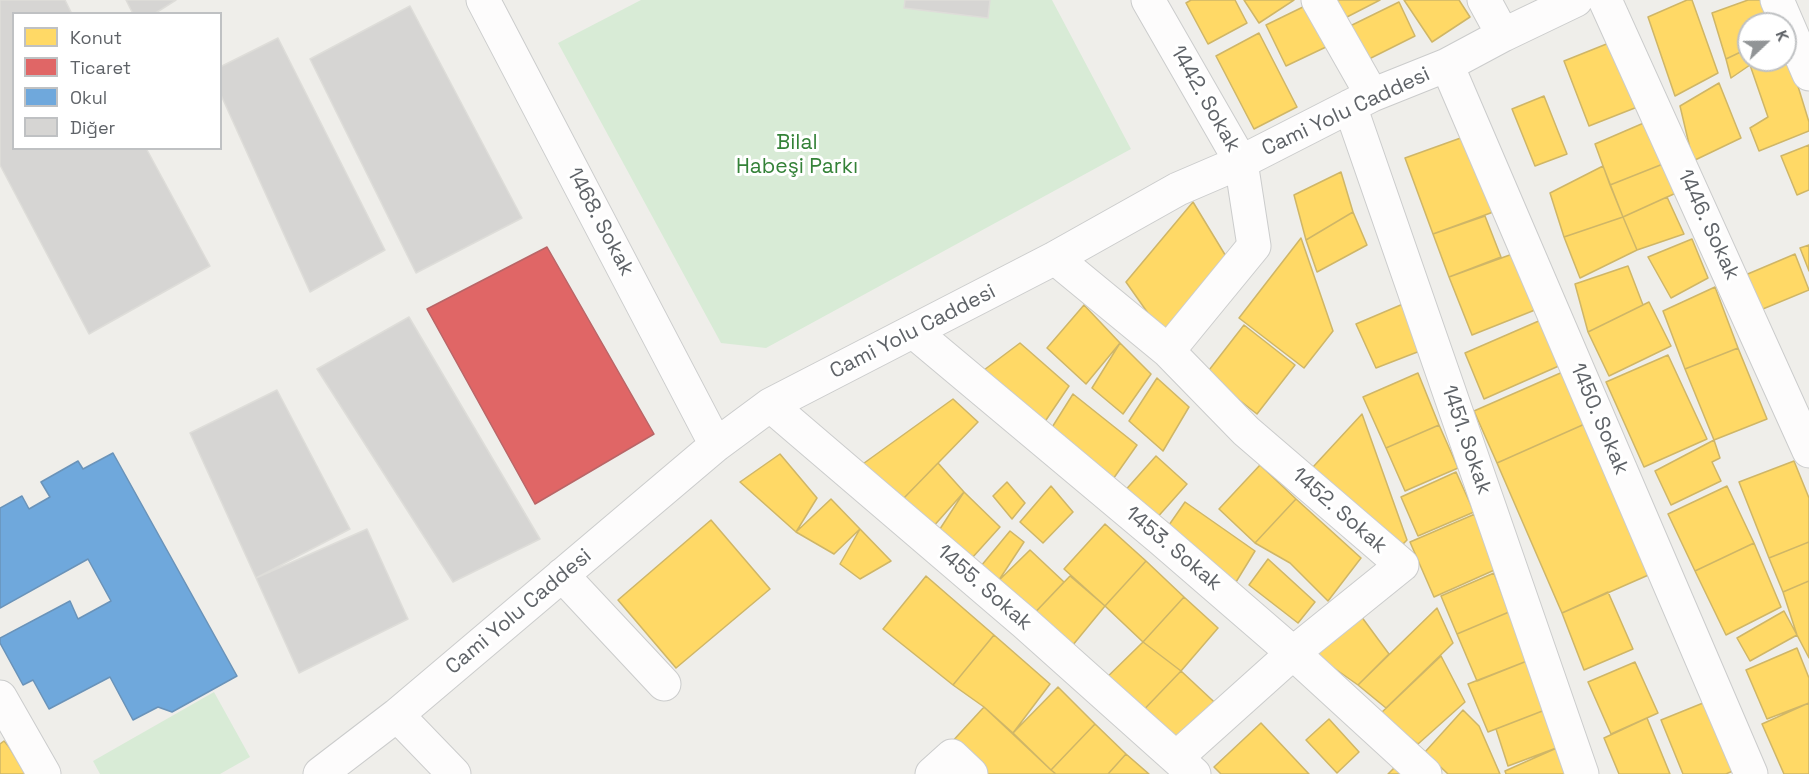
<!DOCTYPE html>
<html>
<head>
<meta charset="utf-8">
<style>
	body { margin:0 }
	#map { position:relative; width:1809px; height:774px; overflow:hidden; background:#efeeea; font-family:"Space Grotesk",sans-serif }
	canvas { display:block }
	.legend { position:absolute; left:12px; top:12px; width:210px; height:138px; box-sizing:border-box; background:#fff; border:2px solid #bfc1c3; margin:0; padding:8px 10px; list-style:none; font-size:18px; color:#5f6368 }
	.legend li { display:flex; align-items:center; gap:12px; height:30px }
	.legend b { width:30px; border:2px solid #bfc1c3 }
	.north { position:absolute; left:1737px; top:12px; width:60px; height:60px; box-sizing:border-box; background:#fff; border:2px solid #bfc1c3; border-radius:50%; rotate:68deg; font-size:16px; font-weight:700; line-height:24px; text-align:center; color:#5f6368 }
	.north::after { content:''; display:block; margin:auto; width:21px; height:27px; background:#919496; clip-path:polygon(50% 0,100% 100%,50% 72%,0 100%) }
</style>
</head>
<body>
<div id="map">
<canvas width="1809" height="774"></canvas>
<ul class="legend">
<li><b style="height:16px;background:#ffd966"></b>Konut</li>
<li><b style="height:16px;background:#e06666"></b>Ticaret</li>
<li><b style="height:16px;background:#6fa8dc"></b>Okul</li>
<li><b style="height:16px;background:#d6d5d3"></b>Diğer</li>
</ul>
<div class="north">K</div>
</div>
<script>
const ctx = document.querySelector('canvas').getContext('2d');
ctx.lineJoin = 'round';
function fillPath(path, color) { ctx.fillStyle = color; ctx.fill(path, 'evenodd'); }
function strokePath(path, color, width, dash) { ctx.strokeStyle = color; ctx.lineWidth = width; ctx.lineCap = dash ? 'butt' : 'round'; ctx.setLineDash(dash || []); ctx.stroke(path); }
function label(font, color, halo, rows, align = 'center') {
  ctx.font = font + ' "Space Grotesk",sans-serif'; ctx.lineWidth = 6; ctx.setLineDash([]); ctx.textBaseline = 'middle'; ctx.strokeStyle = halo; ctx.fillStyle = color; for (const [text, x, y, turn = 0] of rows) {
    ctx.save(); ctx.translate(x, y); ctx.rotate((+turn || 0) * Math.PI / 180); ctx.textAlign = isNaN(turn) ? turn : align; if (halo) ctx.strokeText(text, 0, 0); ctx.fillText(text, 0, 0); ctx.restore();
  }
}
fillPath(new Path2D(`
	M641,0h411l79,149 -365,199 -45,-5 -163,-300z
	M214,692l36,65 -30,17h-120l-7,-13z`), '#d8ebd6');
const homes = new Path2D(`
	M1191,0h44l12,23 -39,21 -22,-41z
	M1244,0h50l-35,23z
	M1336,0h44l-35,18z
	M1404,0h55l11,17 -38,25z
	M1687,0h5l26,73 -43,23 -27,-79z
	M1748,0h20l10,24h-29v24l-23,11 -14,-46z
	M1399,2l16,34 -52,26 -17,-34z
	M1305,6l21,41 -40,19 -20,-41z
	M1259,33l38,74 -43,22 -38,-73z
	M1619,39l26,65 -56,22 -25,-65z
	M1785,44l24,78v9l-50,20 -9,-23 18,-11 -18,-52 -19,13 -5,-19 23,-11v12h36z
	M1719,83l22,55 -48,23 -13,-55z
	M1544,96l23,58 -32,12 -23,-57z
	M1646,122l17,42 -53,21 -15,-41z
	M1469,135l27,76 -63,23 -28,-76z
	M1809,145v45l-12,5 -16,-39z
	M1663,164l13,29 -53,24 -13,-32z
	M1603,166l20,51 -59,20 -14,-44z
	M1341,172l12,40 -47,28 -12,-45z
	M1667,197l17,37 -47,16 -14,-33z
	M1193,202l34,56 -65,75 -36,-51z
	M1353,212l14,33 -50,27 -11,-32z
	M1485,216l16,41 -52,20 -16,-43z
	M1623,217l14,33 -57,28 -16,-41z
	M1301,238l32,93 -29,37 -65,-50z
	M1692,239l16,39 -37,20 -23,-41z
	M1809,245v26l-9,-23z
	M1518,252l22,56 -68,27 -23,-58z
	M1795,254l14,36 -51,21 -15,-35z
	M1628,266l15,39 -55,27 -13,-48z
	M1715,287l23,61 -53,21 -22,-58z
	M1649,302l22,44 -62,30 -21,-44z
	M1403,304l17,47 -44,17 -20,-44z
	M1084,305l36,38 -34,41 -39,-36z
	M1541,320l20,45 -77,34 -19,-46z
	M1244,325l51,40 -38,49 -51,-40z
	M1020,343l49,43 -25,37 -60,-53z
	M1120,343l31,31 -28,40 -31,-26z
	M1738,348l29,71 -53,21 -29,-71z
	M1668,355l39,84 -63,28 -38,-85z
	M1565,371l22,52 -90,40 -23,-52z
	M1418,373l21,52 -53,23 -23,-51z
	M1157,378l32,29 -26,44 -34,-30z
	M1073,394l64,51 -26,37 -60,-53z
	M953,399l25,23 -76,78 -42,-34z
	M1362,414l45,126 -7,7 -87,-80z
	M1587,423l66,150 -91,40 -65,-150z
	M1439,425l19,43 -53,23 -19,-43z
	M1714,440l6,18 -8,4 9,19 -50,24 -16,-34z
	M780,454l37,44 -21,34 -56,-50z
	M1156,456l31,28 -32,36 -33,-26z
	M1794,461l15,37v44l-40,16 -30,-76z
	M938,463l26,29 -32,36 -30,-28z
	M1260,465l36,34 -41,44 -36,-34z
	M1456,472l18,40 -56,24 -17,-39z
	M1007,482l18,21 -13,16 -19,-23z
	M1051,486l22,26 -30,31 -23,-21z
	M1727,486l27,57 -59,28 -27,-57z
	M964,492l36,35 -28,31 -34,-26z
	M831,499l29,30 -26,25 -38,-22z
	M1296,499l65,59 -33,43 -38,-38 -35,-20z
	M1185,502l70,49 -19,31 -76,-44z
	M1475,514l24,54 -65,29 -24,-55z
	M711,520l59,69 -94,79 -58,-68z
	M1105,524l41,37 -41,45 -41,-37z
	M860,529l31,32 -31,18 -20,-15z
	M1010,531l14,11 -27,41 -16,-17z
	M1809,542v39l-26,11 -14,-34z
	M1754,543l27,64 -55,28 -31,-64z
	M1030,550l34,32 -39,41 -37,-32z
	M1268,559l47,43 -17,21 -49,-38z
	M1146,561l38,36 -41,45 -38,-36z
	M1494,573l15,39 -52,22 -16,-38z
	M926,576l68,59 -41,50 -70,-56z
	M1070,576l35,30 -42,51 -38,-34z
	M1809,581v77l-12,-23 -14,-43z
	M1608,592l25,57 -49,21 -22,-57z
	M1184,597l34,31 -37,43 -38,-29z
	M1437,608l16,35 -67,65 -28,-23z
	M1784,611l13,24 -47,26 -13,-23z
	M1509,612l18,49 -50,20 -20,-47z
	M1361,616l28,38 -31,31 -44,-31z
	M994,635l56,49 -37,49 -29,-26 -31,-22z
	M1143,642l38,29 -47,49 -37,-33z
	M1797,648l12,30v25l-42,16 -21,-49z
	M1441,656l24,46 -47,42 -38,-30z
	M1527,661l18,49 -57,22 -20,-48z
	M1635,662l23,51 -47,21 -23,-52z
	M1181,671l45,42 -45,40 -47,-33z
	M1058,687l37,37 -44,46 -38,-37z
	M1708,701l27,69 -9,4h-43l-22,-54z
	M1809,703v71h-25l-22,-50z
	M984,707l67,63 5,4h-73l-33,-30z
	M1463,710l16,16 21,48h-52l-23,-22z
	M1545,710l14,37 -51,19 -12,-37z
	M1647,718l23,56h-51l-15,-36z
	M1329,719l30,33 -22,21 -31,-33z
	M1261,723l48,51h-88l-7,-7z
	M1095,724l31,30 -18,20h-52l-5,-4z
	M4,741l5,6 17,27h-26v-30z
	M1559,747l11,27h-64l-1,-3z
	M1126,754l23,20h-41z
	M1402,760l14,14h-28z`);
fillPath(homes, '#ffd966');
strokePath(homes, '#cfb667', 1.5);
const shops = new Path2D(`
	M547,247l107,187 -119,70 -108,-195z`);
fillPath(shops, '#e06666');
strokePath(shops, '#b96567', 1.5);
const schools = new Path2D(`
	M113,453l124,223 -65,36 -14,-5 -25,13 -23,-43 -61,32 -16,-29 -10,5 -23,-42v-5l70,-37 8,18 33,-18 -23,-42 -88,49v-100l22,-12 7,13 21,-12 -9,-15 37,-21 5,8z`);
fillPath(schools, '#6fa8dc');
strokePath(schools, '#6a93b9', 1.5);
const building = new Path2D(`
	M0,0h65l7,14h-58v134h132l64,118 -121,68 -89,-169z
	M126,0h50l-22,14h-21z
	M905,0h85l-2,18 -84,-10z
	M410,6l112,212 -106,55 -106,-214z
	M278,38l107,212 -75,42 -90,-199v-26z
	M409,317l131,222 -87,43 -136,-213z
	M277,390l73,139 -94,49 -66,-145z
	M367,529l41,90 -109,54 -43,-95z`);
fillPath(building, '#d6d5d3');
strokePath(building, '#deddd9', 1.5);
const minor = new Path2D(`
	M483,0l233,445
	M1148,0l93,162 13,84 -86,105
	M1318,0l54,95
	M1484,0l19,35
	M1605,0l204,451
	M1777,0l32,74
	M1447,65l304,709
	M1350,106l232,668
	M1055,258l113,93 78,80 156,134 -109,88 -117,105
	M914,332l246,206 133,115 132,121
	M770,405l255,218 169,151
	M562,575l102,109
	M0,697l44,77
	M397,715l57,59
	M320,774l77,-59 319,-270 54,-40 285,-147 123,-69 63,-27 131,-67 75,-30 56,-30 73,-35
	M932,774l20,-18 19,18`);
strokePath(minor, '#cbcccc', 35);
strokePath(minor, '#fdfcfc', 33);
label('21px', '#5f6368', '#fff', [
	["1442. Sokak",1205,99,60],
	["Cami Yolu Caddesi",1346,112,-25],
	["1468. Sokak",600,222,62],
	["1446. Sokak",1708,225,65],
	["Cami Yolu Caddesi",913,332,-27],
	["1450. Sokak",1599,419,67],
	["1451. Sokak",1466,440,71],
	["1452. Sokak",1339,511,41],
	["1453. Sokak",1173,549,40],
	["1455. Sokak",984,588,41],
	["Cami Yolu Caddesi",519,612,-40]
]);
label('21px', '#348238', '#fff', [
	["Bilal",797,143],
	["Habeşi Parkı",797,167]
]);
</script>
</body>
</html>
